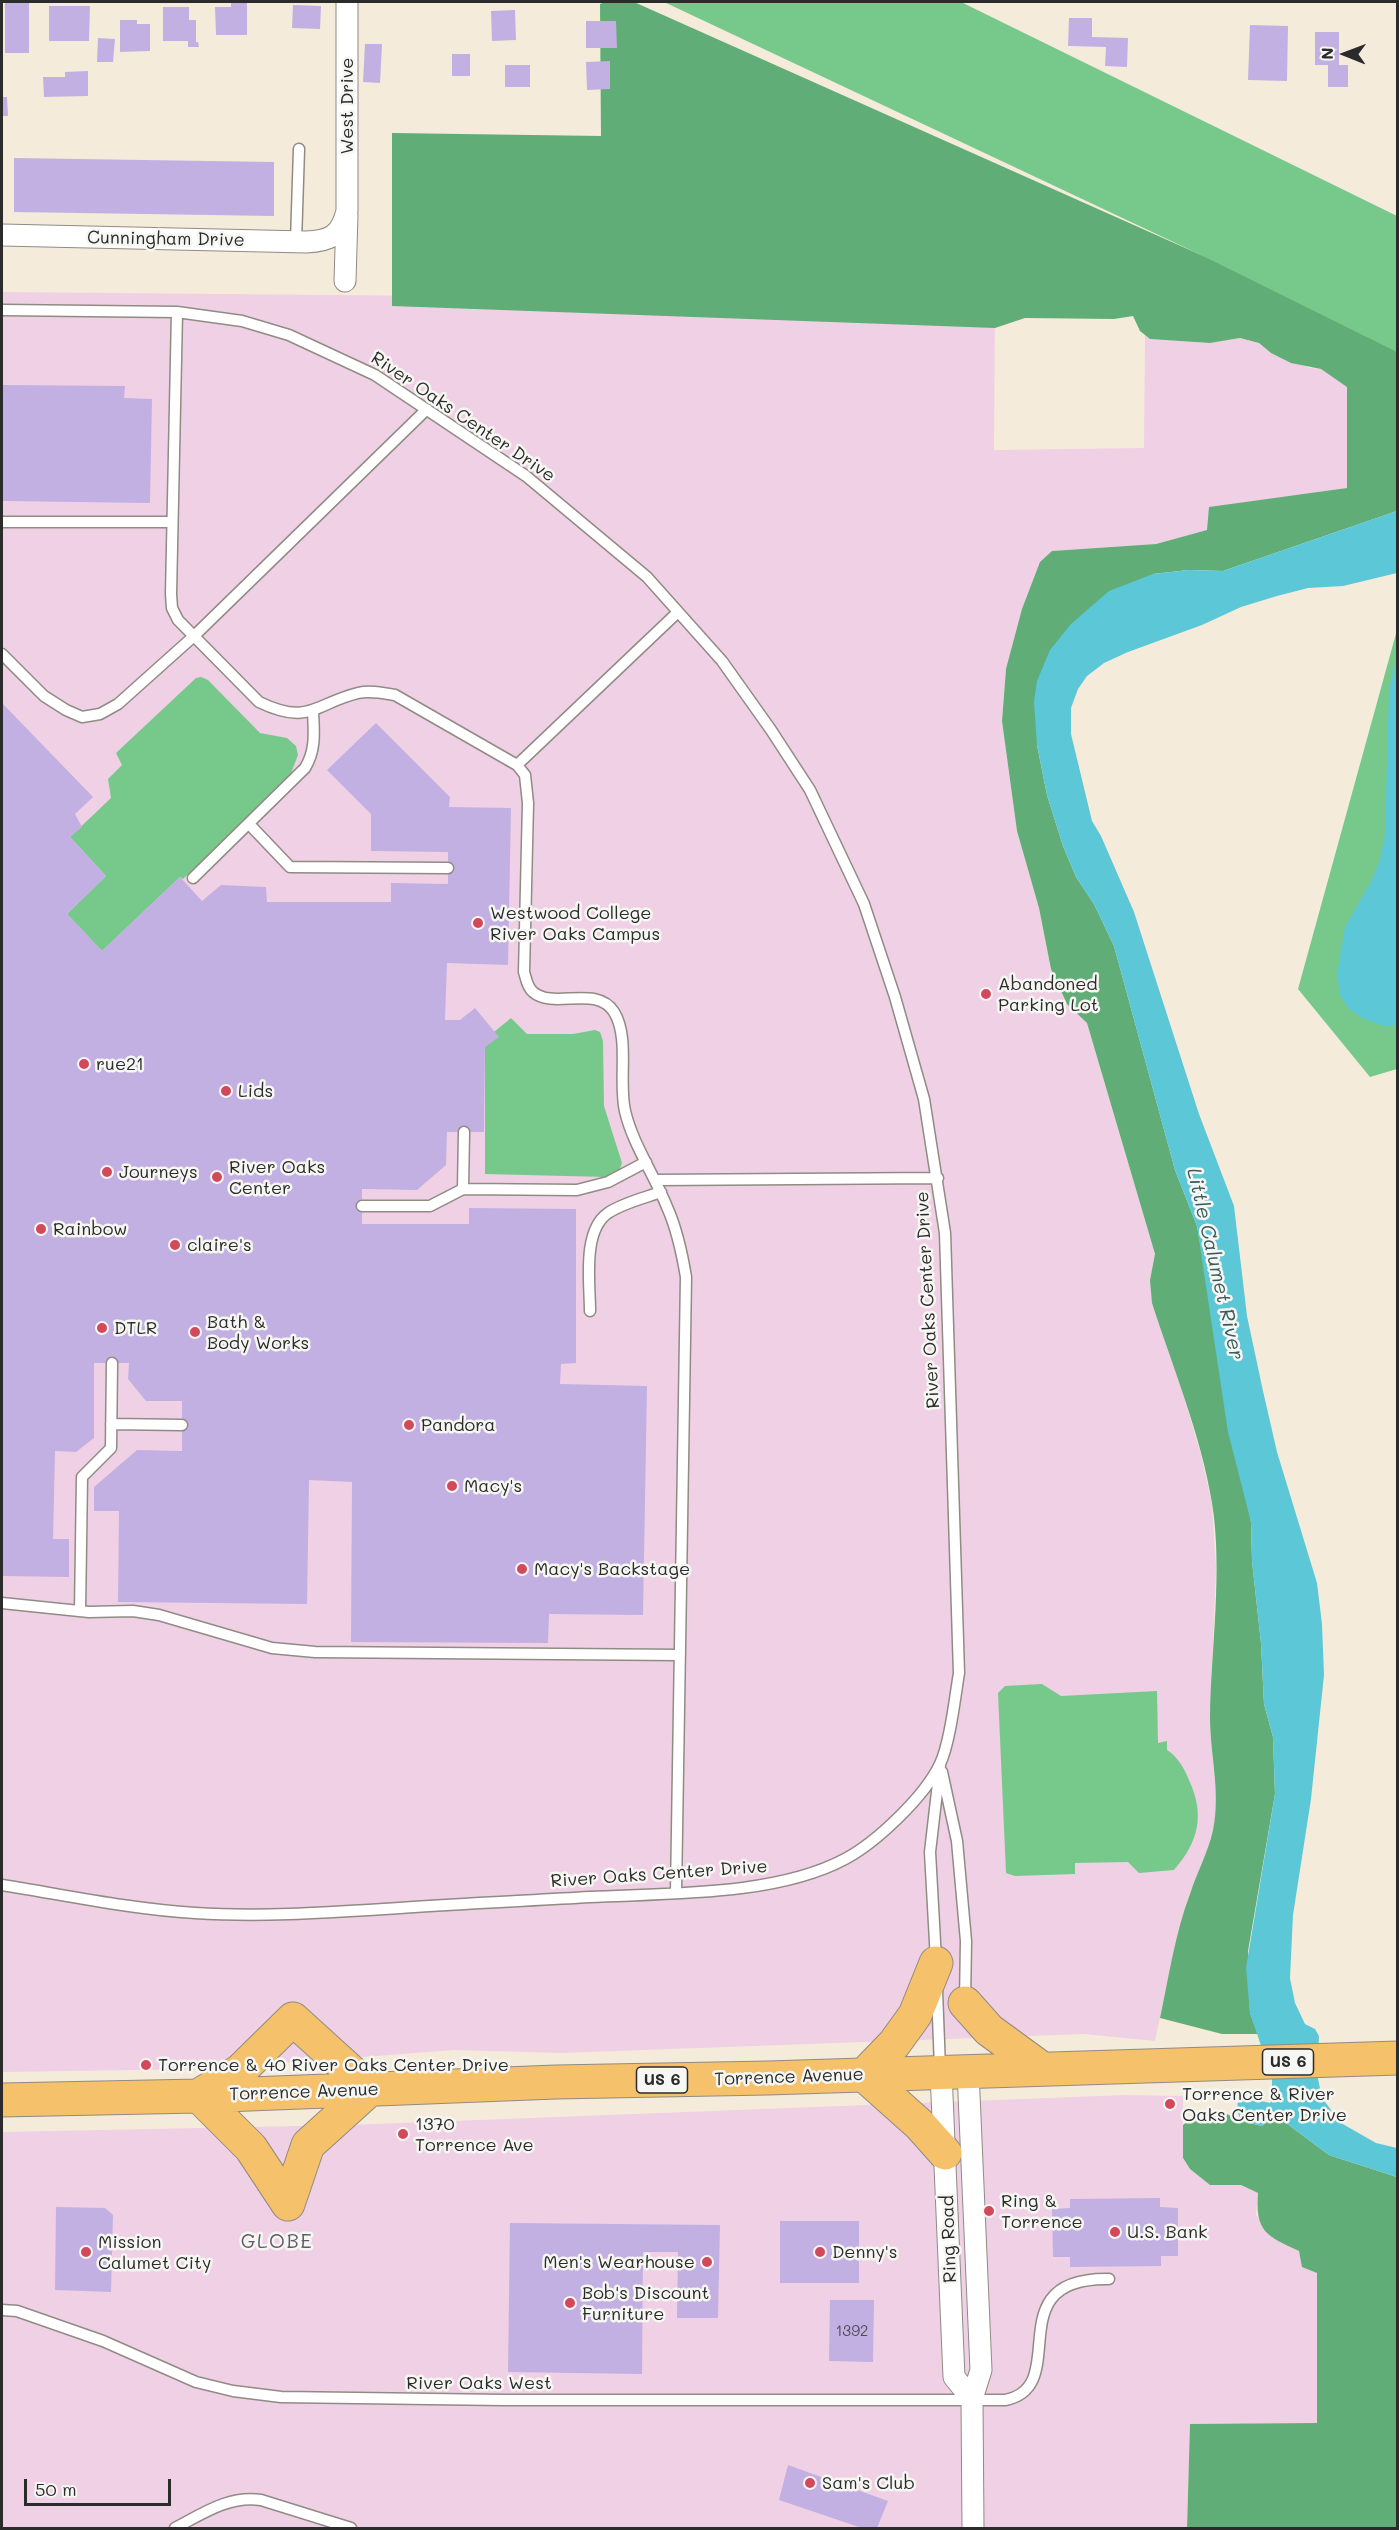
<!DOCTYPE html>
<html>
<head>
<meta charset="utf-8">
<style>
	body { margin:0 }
	#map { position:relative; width:1399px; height:2530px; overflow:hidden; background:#f5ebdb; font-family:Mali,sans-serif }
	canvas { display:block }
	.frame { position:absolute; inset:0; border:3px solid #2b2b2b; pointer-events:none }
	.north { position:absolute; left:1315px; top:24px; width:60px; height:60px; -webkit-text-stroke:4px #f6f6f2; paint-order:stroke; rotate:271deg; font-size:16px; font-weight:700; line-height:24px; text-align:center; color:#2b2b2b }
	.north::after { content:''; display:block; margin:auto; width:21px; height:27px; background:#2b2b2b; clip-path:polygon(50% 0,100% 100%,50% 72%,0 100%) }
	.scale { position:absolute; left:24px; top:2479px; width:147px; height:27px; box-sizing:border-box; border:3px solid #2b2b2b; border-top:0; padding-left:8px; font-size:18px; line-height:21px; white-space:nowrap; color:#2b2b2b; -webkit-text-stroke:4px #f6f6f2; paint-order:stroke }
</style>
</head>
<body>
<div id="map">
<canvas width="1399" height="2530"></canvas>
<div class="frame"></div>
<div class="north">N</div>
<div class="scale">50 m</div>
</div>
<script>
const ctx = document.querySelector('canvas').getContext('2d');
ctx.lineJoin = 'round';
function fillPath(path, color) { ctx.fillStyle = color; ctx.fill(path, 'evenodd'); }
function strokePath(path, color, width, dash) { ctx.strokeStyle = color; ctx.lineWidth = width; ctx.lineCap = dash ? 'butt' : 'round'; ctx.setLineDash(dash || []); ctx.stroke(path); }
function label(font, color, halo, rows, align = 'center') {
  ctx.font = font + ' Mali,sans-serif'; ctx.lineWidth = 5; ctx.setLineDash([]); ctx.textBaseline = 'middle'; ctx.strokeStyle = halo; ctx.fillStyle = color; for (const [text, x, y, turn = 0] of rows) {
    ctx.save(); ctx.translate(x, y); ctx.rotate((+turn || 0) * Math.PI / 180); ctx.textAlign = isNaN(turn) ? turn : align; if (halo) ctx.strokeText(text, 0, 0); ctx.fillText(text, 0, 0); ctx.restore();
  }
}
fillPath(new Path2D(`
	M2,292l993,9 -1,149 150,-2 1,-113 5,4 60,4 30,-5 19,5 12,10 39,15 11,1 26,17v102l-27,4 -113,38 -51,14 -104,7 -46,118 -4,52 15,110 22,77 12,61 16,35 20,19 68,231 -5,26 51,175 11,49 4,64 -6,160 7,77 -4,25 -9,34 -14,29 -13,45 -22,103 -71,-7 -522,19 -108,-3 -246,19 -206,3z
	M1125,2095l58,1v62l7,11 20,16h31l17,8 -2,22 28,29 15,7 18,22v150l-127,2 -3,103h-1185v-396l347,-7z`), '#f0d0e5');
fillPath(new Path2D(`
	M664,2h297l436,214v148l-196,-109z
	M1397,630v439l-27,8 -72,-88z
	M201,677l7,3 52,53 27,5 9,8 2,9 -8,21 -107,103 -3,-2 -78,74 -35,-37 39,-38 -36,-39 41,-39 -3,-19 14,-14 -6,-12 80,-75z
	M511,1018l16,16h46l22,-4 5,2 3,9 1,65 18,57 -3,9 -13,5 -121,-3v-127l9,-15z
	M1042,1684l19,12 96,-5 1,52 9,-2v9c11,7 17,18 22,30 16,35 10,61 -15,90l-35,3 -11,-11 -53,1v11l-60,2 -9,-3 -8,-180 7,-7z`), '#77c98b');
fillPath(new Path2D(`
	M605,2h29l567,253 196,97v159l-174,60 -34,-1 -36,4 -116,171 10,50 16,51 13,31 18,27 20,42 61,224 22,56 54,296 1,39 9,82 3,61 9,33 2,57 -27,157 2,62 8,21h-36l-62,-16c9,-42 15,-84 30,-124 7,-22 18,-41 23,-64 8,-37 -3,-75 -3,-113 1,-69 13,-146 2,-214 -11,-68 -39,-135 -60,-200l-2,-23 5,-26 -68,-231 -20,-19 -16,-35 -12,-61 -22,-77 -15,-110 4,-52 16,-60 18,-47 12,-11 104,-7 51,-14 2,-23 138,-19v-101l-26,-18 -30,-6 -20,-10 -12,-10 -19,-5 -30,5 -60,-4 -10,-8 -7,-15 -19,3 -89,-1 -30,10 -603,-22v-173l209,3 -1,-132z
	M1219,2110l22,11 21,5 9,-8 7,-1 51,38 68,22v351h-210l3,-104 127,-1v-150l-15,-6 -3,-16c-33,-15 -44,-20 -41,-58l-17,-8h-31l-20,-16 -7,-11v-33l15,-13z`), '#61ad77');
fillPath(new Path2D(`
	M1397,511v62l-54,13 -35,2 -31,8 -36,11 -39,18 -74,27 -24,11 -17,13 -9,13 -7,19v26l21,87 9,15 33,76 65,202 35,92 13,110 16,75 14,61 40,131 5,41 2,51 -13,124 -18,116 -3,63 5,25 10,21 10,5 4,7 -2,38 5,24 19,25 35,20 21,5v29l-68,-22 -51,-38 -7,1 -9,8 -21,-5 -4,-11 1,-9 6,-4 26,6 2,-4v-21l-22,-65 -4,-45 29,-174 -2,-57 -9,-33 -3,-61 -9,-82 -1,-39 -23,-90 -31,-206 -22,-56 -61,-224 -20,-42 -18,-27 -13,-31 -16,-51 -10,-50 -3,-43 3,-21 13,-31 21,-26 38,-33 44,-17 36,-4 34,1z
	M1397,656l1,369 -14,1 -20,-7 -15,-10 -9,-14 -3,-21 8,-47 26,-45 9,-22 5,-26 4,-144z`), '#5cc7d7');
fillPath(new Path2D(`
	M231,2h16v33h-31l-1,-28h16z
	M5,3h24v50h-24z
	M293,5l28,1 -1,23 -28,-1z
	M49,6h41l-1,35h-40z
	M163,7h26v13h7v22h2l1,5h-11v-6h-25z
	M515,10l1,30 -24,1 -1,-30z
	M1069,18h23v19l36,1 -1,29 -22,-1 1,-19 -38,-1z
	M120,20h17v4h13v27l-30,1z
	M586,21h30l1,27h-31z
	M1250,25l38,1 -1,55 -39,-1z
	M1315,32h24v33h9v22h-20v-22h-13z
	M98,38l17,1 -2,23h-16z
	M365,44h17l-2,39 -17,-1z
	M452,54h18v22h-18z
	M610,61v28l-23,1 -1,-28z
	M505,65h25v22h-25z
	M88,71v25l-44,1 -1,-20h22v-5z
	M2,97h5l1,19h-6z
	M14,158l260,4v54l-260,-4z
	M2,385l123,1 -1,12 28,1 -2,104 -148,-2z
	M2,703l91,94 -18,17 7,13 -12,10 36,39 -39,38 35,37 78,-74 22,24 19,-16 45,2 1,15h124v-19l57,1v-32l-77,-1v-37l-44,-44 49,-47 74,74 -1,10 62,1 -3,157 -61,-2 -2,57h15l15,-12 24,29 -14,10 -1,85h-37l-1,33 -29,25 -55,-1v35h107v-16l107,1v154l-15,1 -1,20 87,2 -4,229 -94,-1 -1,29 -197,-1 1,-160 -43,-2 -2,124 -189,-2 1,-91h-25v-24l43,-37 45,1v-50h-36l-18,-22 1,-16h-35v75l-18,14 -21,-1 -2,88h16v38l-67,-1z
	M1160,2198v9l18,1v48h-17v10l-91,1v-10h-17l-1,-48 18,-1v-9z
	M56,2207l49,1 8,7 -2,77 -56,-2z
	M780,2221h79v62h-79z
	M510,2223l210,2 -2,93h-41l1,-66h-35l-1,122 -134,-2z
	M830,2300h44l-1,62 -44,-1z
	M788,2465l100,36 -11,27h-15l-83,-28z`), '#c2b0e3');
const service = new Path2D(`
	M296,242l3,-93
	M2,310l175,2 65,9 47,14 86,40 151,101 121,101 75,84 49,69 39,60 54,114 31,93 29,102 21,134 14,440c-4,24 -9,70 -19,91 -15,32 -63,78 -95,95 -69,37 -177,34 -255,38 -69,4 -137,7 -206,12 -63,4 -126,8 -189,4 -65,-4 -130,-18 -193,-28
	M177,312l-6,282 1,14 6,12 81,82c50,24 55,2 99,-9 12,-3 25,0 37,2l122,70 8,10 3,28 -4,169c2,6 3,15 9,20 21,18 63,-8 81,20 16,26 4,69 11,99 8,34 29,63 42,96 10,22 15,46 19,70l-10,615
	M2,522h170
	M2,654l42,42 22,14 16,7 18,-3 18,-10 76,-68 233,-227
	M517,765l161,-153
	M249,824l41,43 158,1
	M193,878l112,-110c11,-18 9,-36 8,-56
	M655,1180l283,-2
	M463,1189l1,-57
	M362,1206h68l33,-17 114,1 31,-8 38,-20
	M590,1311c0,-28 -8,-80 18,-98 15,-10 36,-15 53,-21
	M111,1424l71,1
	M2,1603l87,9 44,-1 26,4 113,33 43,4 365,3
	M80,1611l2,-134 29,-29 1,-85
	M942,1772l15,69 9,100 -1,60
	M936,1960l-6,-108 10,-86
	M937,1991l3,77
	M2,2310l15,1 86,30 93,41 37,9 48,6 223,3h501c69,-13 -10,-123 104,-121
	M175,2528c27,-14 54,-33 86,-28l90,28`);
const minor = new Path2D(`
	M2,235l304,7c25,-1 35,-7 41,-31v-209
	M345,281l2,-66
	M968,2071l13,299 -9,29 1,129
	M941,2072l13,305 18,22`);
const primary = new Path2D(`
	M965,2003l24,27 52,38
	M864,2075l30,-31 21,-29 21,-52
	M864,2075l56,50 25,28
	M201,2094l39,-23 53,-52 77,70
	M199,2096l52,52 37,56
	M2,2100l197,-4 357,-14 212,-4 630,-20
	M288,2204l20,-59 62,-56`);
strokePath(service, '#908b83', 13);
strokePath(minor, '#908b83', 23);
strokePath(primary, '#908b83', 35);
strokePath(service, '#fff', 10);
strokePath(minor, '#fff', 21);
strokePath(primary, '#f5c16b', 33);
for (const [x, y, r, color] of [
	[478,923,6,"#d1495b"],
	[986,994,6,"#d1495b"],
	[84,1064,6,"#d1495b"],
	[226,1091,6,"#d1495b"],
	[107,1172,6,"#d1495b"],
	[217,1177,6,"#d1495b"],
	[41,1229,6,"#d1495b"],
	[175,1245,6,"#d1495b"],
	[102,1328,6,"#d1495b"],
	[195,1332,6,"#d1495b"],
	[409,1425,6,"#d1495b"],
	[452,1486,6,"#d1495b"],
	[522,1569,6,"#d1495b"],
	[146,2065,6,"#d1495b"],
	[1170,2104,6,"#d1495b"],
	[403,2134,6,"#d1495b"],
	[989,2211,6,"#d1495b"],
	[1115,2232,6,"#d1495b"],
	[86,2252,6,"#d1495b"],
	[820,2252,6,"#d1495b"],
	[707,2262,6,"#d1495b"],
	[570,2303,6,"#d1495b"],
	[810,2483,6,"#d1495b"]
]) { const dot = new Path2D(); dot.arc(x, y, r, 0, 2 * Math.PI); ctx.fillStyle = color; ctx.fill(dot); strokePath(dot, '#f6f6f2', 2); }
label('15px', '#514c59', null, [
	["1392",852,2331]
]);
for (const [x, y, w] of [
	[1288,2062,51],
	[662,2080,51]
]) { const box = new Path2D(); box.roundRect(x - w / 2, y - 13, w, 26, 4.5); ctx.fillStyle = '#f6f6f2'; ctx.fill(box); strokePath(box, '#2b2b2b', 1.5); }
label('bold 16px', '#2b2b2b', null, [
	["US 6",1288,2062],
	["US 6",662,2080]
]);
label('18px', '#2b2b2b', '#f6f6f2', [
	["West Drive",347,106,-90],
	["Cunningham Drive",166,239,1],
	["River Oaks Center Drive",463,417,34],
	["River Oaks Center Drive",928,1300,-93],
	["River Oaks Center Drive",659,1874,-4],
	["Torrence Avenue",789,2077,-2],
	["Torrence Avenue",304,2092,-2],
	["Ring Road",949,2239,-92],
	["River Oaks West",479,2383]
]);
label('18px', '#2b2b2b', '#f6f6f2', [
	["Westwood College",490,913],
	["River Oaks Campus",490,934],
	["Abandoned",998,984],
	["Parking Lot",998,1005],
	["rue21",96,1064],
	["Lids",238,1091],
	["River Oaks",229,1167],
	["Center",229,1188],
	["Journeys",119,1172],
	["Rainbow",53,1229],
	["claire's",187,1245],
	["Bath &",207,1322],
	["Body Works",207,1343],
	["DTLR",114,1328],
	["Pandora",421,1425],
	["Macy's",464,1486],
	["Macy's Backstage",534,1569],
	["Torrence & 40 River Oaks Center Drive",158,2065],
	["Torrence & River",1182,2094],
	["Oaks Center Drive",1182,2115],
	["1370",415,2124],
	["Torrence Ave",415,2145],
	["Ring &",1001,2201],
	["Torrence",1001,2222],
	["U.S. Bank",1127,2232],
	["Mission",98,2242],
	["Calumet City",98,2263],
	["Denny's",832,2252],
	["Men's Wearhouse",695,2262,"right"],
	["Bob's Discount",582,2293],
	["Furniture",582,2314],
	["Sam's Club",822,2483]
], 'left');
label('italic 20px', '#3a5a5f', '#f6f6f2', [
	["Little Calumet River",1215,1264,77]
]);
ctx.letterSpacing = '1.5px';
label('20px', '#605a6b', '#f6f6f2', [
	["GLOBE",277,2242]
]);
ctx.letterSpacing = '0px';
</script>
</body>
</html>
